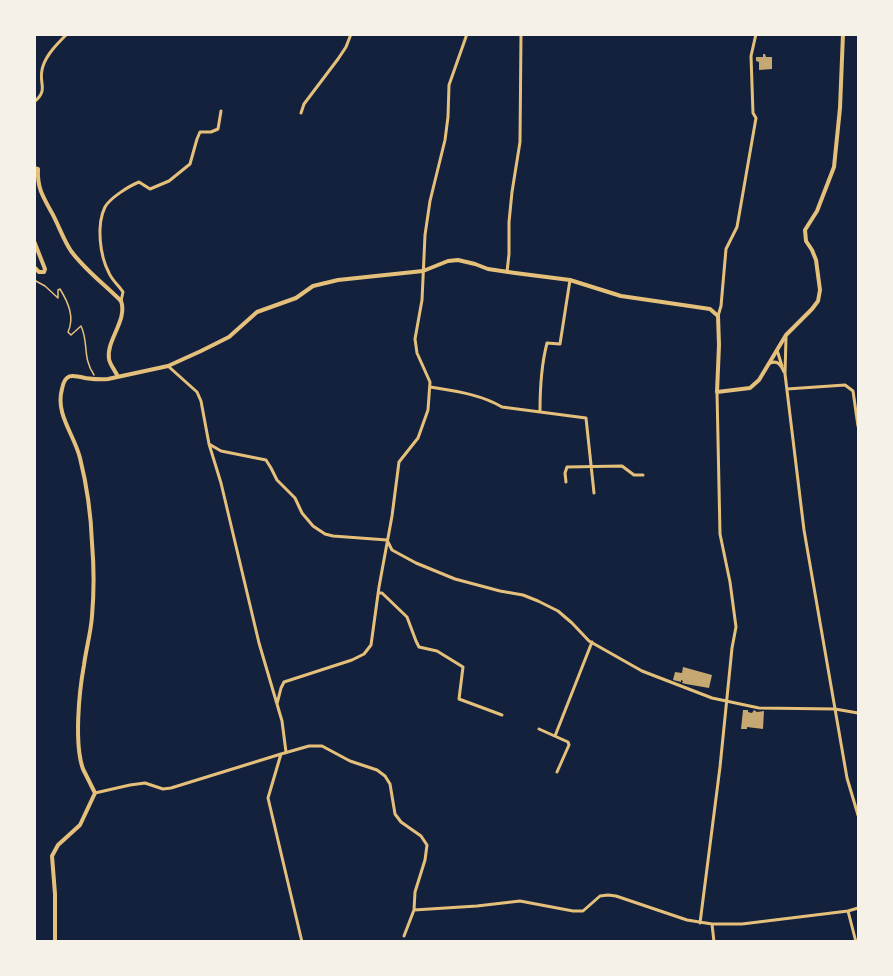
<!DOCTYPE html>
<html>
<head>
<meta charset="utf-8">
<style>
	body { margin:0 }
	#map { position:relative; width:893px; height:976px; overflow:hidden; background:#14213d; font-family:"Exo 2",sans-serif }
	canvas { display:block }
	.frame { position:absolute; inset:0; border:36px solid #f6f1e7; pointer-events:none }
</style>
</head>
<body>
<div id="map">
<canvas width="893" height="976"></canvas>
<div class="frame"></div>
</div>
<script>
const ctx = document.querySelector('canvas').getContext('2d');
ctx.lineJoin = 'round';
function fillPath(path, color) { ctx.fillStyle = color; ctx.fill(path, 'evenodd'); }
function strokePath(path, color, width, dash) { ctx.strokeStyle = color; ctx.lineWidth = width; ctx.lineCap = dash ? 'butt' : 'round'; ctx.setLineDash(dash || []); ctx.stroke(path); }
fillPath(new Path2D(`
	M763,54h2l1,3h6v12l-13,1v-8l-3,-1v-4h7z
	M683,667l29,8 -3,13 -23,-4 -4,-1 1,-2 -2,-1v2l-8,-2 2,-8 7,1z
	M743,710h5v2l4,1 2,-3 3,2 7,-1 -1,18 -16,-2v2h-6z`), '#c6a872');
strokePath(new Path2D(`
	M34,280l11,6 13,12v-8l2,-1c8,13 15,28 8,43l3,3 10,-9c8,17 1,31 13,49`), '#e5c07b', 1.5);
strokePath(new Path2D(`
	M34,102c16,-13 3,-19 9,-36 4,-12 14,-22 24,-32
	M301,113l3,-9 34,-45 8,-12 5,-13
	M507,272l2,-18v-32l3,-30 8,-50 1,-108
	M121,301l2,-9c-4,-6 -11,-12 -14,-19 -9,-17 -13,-48 -4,-66 5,-9 24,-21 34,-25l11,7 19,-8 21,-17 7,-25 3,-7h11l7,-3 3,-18
	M718,316l3,-10 5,-57 11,-22 19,-109 -3,-5 -2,-57 5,-22
	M786,337l-1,37 19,156 43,248 11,37
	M777,350l5,16
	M770,363c8,-3 11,2 14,9
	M168,366l29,26 4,9 8,43 12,39 38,160 23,78 4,31
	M430,387c24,4 50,7 72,20l84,11 8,75
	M787,389l58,-4 8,6 5,35
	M540,411c0,-24 1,-45 7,-68l13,1 10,-64
	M209,444l12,7 45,9 5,8 6,12 18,18 7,15 11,13 12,8 8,2 54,4
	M566,482l-1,-9 2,-6 55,-1 12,9h9
	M388,542l4,8 24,13 39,16 45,12 23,4 15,6 20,10 14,12 17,18 53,30 70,27 47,10 76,1 23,4
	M378,593h4l25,24 9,24 3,6 18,4 26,16 -4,32 43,16
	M277,704l4,-16 3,-6 68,-22 12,-6 7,-9 8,-58 13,-71 7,-54 19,-24 10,-28 2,-28 -13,-29 -2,-14 7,-39 3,-65 5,-34 15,-61 3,-23 1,-32 18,-51
	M539,729l29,13 1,3 -12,27
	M555,736l37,-94
	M281,754l-13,44 34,144
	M95,793l35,-8 15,-2 18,6 8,-1 110,-34 28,-8h13l28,15 27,9 8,6 5,8 5,30 6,8 20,14 6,9 -2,15 -10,32 -1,18 -10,26
	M414,910l63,-4 43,-5 53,10h10l17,-15 8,-1 8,1 71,24 25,4h30l106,-13
	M700,923l20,-156 12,-119 4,-21 -6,-45 -10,-48 -3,-142
	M712,924l2,18
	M856,942l-8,-31 10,-3`), '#e5c07b', 3);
strokePath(new Path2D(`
	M34,168l4,1c-1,19 5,28 14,44 7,13 11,26 19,38 14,19 33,33 50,50 7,19 -15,39 -12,58 1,6 6,11 9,18
	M34,241l11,28 -1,3h-5l-5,-5
	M55,942v-48l-3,-38 6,-11 22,-20 15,-32c-4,-8 -8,-16 -12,-24 -9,-25 -4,-77 1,-104 2,-16 7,-33 8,-49 2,-23 2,-50 0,-73 -1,-28 -5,-57 -12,-85 -6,-24 -25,-44 -18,-69 3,-16 10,-14 23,-11 8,1 15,2 23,1l60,-13 33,-15 28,-14 28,-25 39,-14 17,-12 25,-6 85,-9 25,-10 10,-1 17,4 13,5 27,4 55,7 51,16 89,13 8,7 1,29 -2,47 33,-4 9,-8 27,-45 26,-26 6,-8 2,-11 -4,-30 -4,-10 -6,-9 -1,-11 12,-19 17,-44 6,-59 3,-74`), '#e5c07b', 4);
</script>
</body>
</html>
